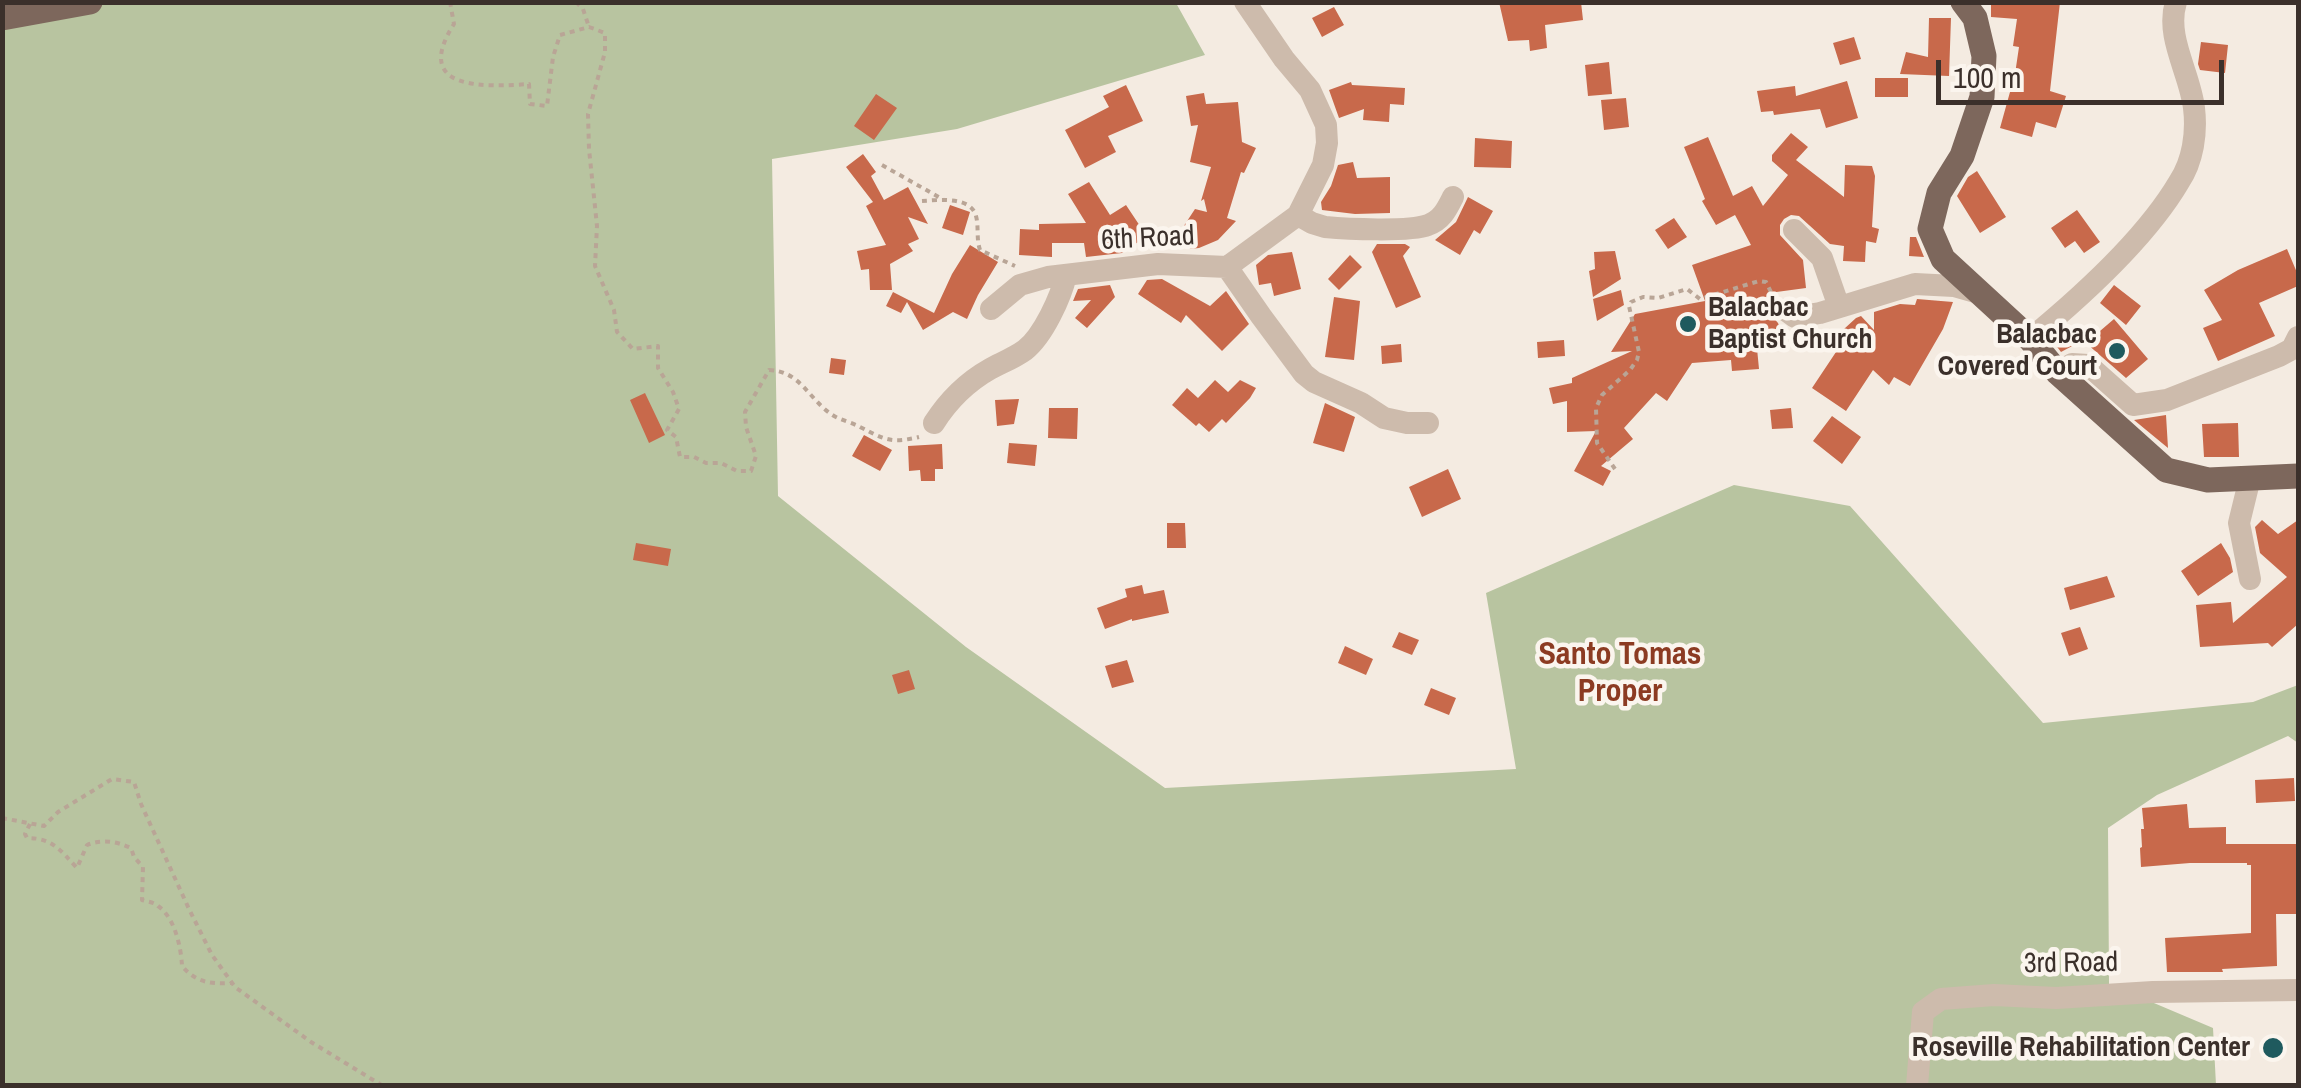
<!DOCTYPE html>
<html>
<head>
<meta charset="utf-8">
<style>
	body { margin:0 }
	#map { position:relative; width:2301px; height:1088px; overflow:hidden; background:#f4ebe1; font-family:"Archivo Narrow",sans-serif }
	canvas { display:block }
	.frame { position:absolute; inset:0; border:5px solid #3b302b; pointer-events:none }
	.scale { position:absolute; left:1936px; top:60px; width:288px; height:45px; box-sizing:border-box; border:5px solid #3b302b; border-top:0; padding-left:12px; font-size:30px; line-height:35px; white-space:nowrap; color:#3b302b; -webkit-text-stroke:8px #fbf5ee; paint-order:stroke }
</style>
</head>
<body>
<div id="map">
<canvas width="2301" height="1088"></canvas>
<div class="frame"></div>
<div class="scale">100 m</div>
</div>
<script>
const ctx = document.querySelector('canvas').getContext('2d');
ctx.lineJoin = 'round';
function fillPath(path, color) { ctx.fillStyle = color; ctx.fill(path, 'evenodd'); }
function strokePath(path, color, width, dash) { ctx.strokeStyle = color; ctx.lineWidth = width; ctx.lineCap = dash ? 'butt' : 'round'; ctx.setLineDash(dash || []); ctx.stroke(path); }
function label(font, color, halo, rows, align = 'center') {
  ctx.font = font + ' "Archivo Narrow",sans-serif'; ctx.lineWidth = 9; ctx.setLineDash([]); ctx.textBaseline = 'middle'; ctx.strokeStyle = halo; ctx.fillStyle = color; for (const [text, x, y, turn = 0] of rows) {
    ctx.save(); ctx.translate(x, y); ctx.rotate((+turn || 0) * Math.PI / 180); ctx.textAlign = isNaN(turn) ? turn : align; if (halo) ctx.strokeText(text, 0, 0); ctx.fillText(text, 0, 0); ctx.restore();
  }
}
fillPath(new Path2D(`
	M2,3h1174l29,52 -248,74 -185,30 6,337 188,151 199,141 351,-19 -30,-176 248,-108 116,21 193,217 210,-21 45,-17v58l-10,-7 -131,59 -49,33 1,156 104,44 3,57h-2213z`), '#b8c4a0');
fillPath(new Path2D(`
	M1499,2h82l2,18 -38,5 2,23 -17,3 -1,-11 -21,1z
	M1991,2h69l-10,89 16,5 -10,32 -20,-6 -4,15 -32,-9 15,-54 4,-27 -6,-1 4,-27 -26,-2z
	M1334,7l10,18 -22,12 -10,-19z
	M1929,18h22l-2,58 -49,-2 6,-22 22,5z
	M1854,37l7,22 -21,6 -7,-22z
	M2201,42l27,3 -3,28 -25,-3 -2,-6z
	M1609,62l3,32 -24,2 -3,-31z
	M1875,78h33v19h-33z
	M1847,81l11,37 -32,10 -6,-19 -46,6 -1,-4 -12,1 -4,-21 38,-5 1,10z
	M1351,82l1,3 53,3 -1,17 -14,-1 -1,18 -26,-2 1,-11 -25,9 -10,-28z
	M1126,85l17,36 -35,15 8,16 -31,16 -20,-38 44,-23 -6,-11z
	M1204,93l2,11 32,-2 4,40 14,6 -12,25 -3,-1 -14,46 9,3 -18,19 -19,8 -9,1 -18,-5 23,-35 12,3 -3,-13 -3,2 10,-34 -21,-5 8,-37 -7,1 -5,-30z
	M876,94l21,14 -23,32 -20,-14z
	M1626,98l3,29 -25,3 -3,-30z
	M1791,133l17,14 -12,13 48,37 1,-32 27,1 3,10 -3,51 7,2 -3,14 -10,-2 -1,21 -22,-1 1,-15 -14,-2 -31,-28 -8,-1 -7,4 -4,6v10l23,25 3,28 -37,5 2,8 -1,13 8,9 3,8 -25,7 3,31 -27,2 -1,-11 -39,3 -25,38 -11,-8 -32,35 9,11 -32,27 10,5 -8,15 -29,-15 22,-40 -29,1v-31l-14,3 -4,-16 23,-5v-5l60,-27 -21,1 24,-38 70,-13 -13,-36 59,-20 -16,-30 -19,10 -14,-24 3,-2 -21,-52 24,-10 25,59 19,-10 11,20 25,-31 -16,-14v-6z
	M1475,138l37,3 -1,27 -37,-1z
	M863,154l13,18 -5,4 13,24 24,-13 20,37 -20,-7 11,22 -11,5 5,7 -23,13 2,26h-22l-1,-21 -8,1 -4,-19 29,-6 -20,-39 7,-4 -27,-35z
	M1353,162l4,16 33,-1v36l-35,1 -33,-4 -1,-8 10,-16 7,-21z
	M1977,171l29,46 -26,16 -23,-37 11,-19z
	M1089,182l21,33 16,-10 18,27v6l-22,15 -36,4 -2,-14h-32v14l-33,-2 1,-26 19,1v-6l47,-1 -18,-29z
	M1468,197l25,14 -13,23 -6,-4 -14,25 -25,-15 21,-18z
	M950,205l20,7 -7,23 -21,-7z
	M2077,210l23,32 -16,11 -9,-12 -10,7 -14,-20z
	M1674,218l13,19 -19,12 -13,-19z
	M1910,237h6l8,20 -15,-1z
	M1377,244h28l5,3 -7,9 18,41 -25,11 -24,-56z
	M970,245l28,17 -20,33 -11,24 -14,-7 -30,18 -16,-28 -6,11 -15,-7 7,-14 41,21 18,-39z
	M2287,249l11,26v11l-39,17 16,33 -57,25 -15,-33 19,-8 -18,-30 34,-20z
	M1615,251l6,28 -28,18 -4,-26 6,-2 -1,-17z
	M1292,252l9,37 -27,7 -3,-13 -12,2 -3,-20 12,-10z
	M1350,255l12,12 -23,23 -11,-11z
	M1162,279l48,27 16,-15 23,33 -27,27 -36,-36 -5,8 -43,-29 9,-14z
	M1110,285l5,12 -28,31 -12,-10 16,-18 -18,1 5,-12z
	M2114,285l27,21 -15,19 -26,-22z
	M1621,290l3,15 -27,16 -4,-22z
	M1334,297l26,4 -6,59 -29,-3z
	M1917,299l36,3 -10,27 -33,57 -16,-9 -5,8 -16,-15 -27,41 -34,-23 36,-54 -4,-5 12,-11 5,-2 13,14v-18l26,-8 15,1z
	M2114,319l34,40 -22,19 -40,-35z
	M2067,327l9,17 -15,8 -9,-12z
	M1564,340l1,16 -27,2 -1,-16z
	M1401,344l1,18 -20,2 -1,-18z
	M831,358l15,2 -2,15 -15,-2z
	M1215,380l13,12 12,-12 16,8 -6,10 -24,25 -4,-4 -13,13 -10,-9 -3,3 -24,-21 15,-17 11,10z
	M645,393l20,42 -16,8 -19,-43z
	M1019,399l-5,25 -17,2 -2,-26z
	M1325,403l30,14 -11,35 -31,-9z
	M1049,408h29l-1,31 -29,-1z
	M1791,408l2,20 -21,1 -2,-19z
	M2166,415l2,33 -34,-28z
	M1832,416l29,21 -19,27 -29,-23z
	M2238,423l1,34h-35l-2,-33z
	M864,435l28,15 -12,21 -28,-15z
	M1009,443l28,2 -2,21 -28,-3z
	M942,444l1,25h-8v12h-14l-1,-11 -11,1 -1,-25z
	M1448,469l13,30 -39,18 -13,-30z
	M2262,520l16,14 20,-14v104l-26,23 -4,-4 -68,4 -4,-42 35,-3 2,21 54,-46 -27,-24 -5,-26z
	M1167,523h18l1,25h-19z
	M636,543l35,6 -3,17 -35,-6z
	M2221,543l9,15 3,14 -35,24 -17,-25z
	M2107,576l8,21 -45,13 -6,-22z
	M1142,585l2,9 20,-4 5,23 -37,8v-2l-27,10 -8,-21 30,-11 -2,-8z
	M2080,627l8,22 -19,7 -8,-23z
	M1399,632l20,8 -7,15 -20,-8z
	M1345,646l28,13 -7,16 -28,-12z
	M1127,660l7,22 -22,6 -7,-22z
	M909,670l6,19 -17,5 -6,-19z
	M1431,688l25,10 -7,17 -25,-10z
	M2294,778l1,23 -39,2 -1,-23z
	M2187,804l2,24 37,-1v17h72v70h-22l1,52 -55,3 1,3h-56l-2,-34 86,-5v-68h-4v-2h-57l-49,4 -1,-19 2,-1 -1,-18h3l-2,-21z`), '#c8694b');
strokePath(new Path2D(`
	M450,2l4,22c-43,67 31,63 75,60l1,20 17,2 6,-49 7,-22 29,-8 16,6v19l-17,62 1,35 8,77 -2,40 19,44 3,22 16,17 25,-3v22l15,24 6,17 -12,21 9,7 4,20h14l12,6h15l16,8h14l5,-15 -10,-29 -1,-15 24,-42c31,1 39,28 62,44 8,6 20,8 29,13 24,12 30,17 59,10
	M576,2l7,7 6,18
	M882,165l62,35
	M922,201c16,-1 49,-5 54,15 3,11 0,22 4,34l35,16
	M1615,469l-18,-26 -1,-35 6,-13 28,-25 7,-10 2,-8 -10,-46 2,-4 12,-5 15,1 29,-9 13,10 59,-18 7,1 6,12
	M2,818l42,8 14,-14 54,-33 22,3 7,22 48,105 23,46 23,32 76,55 72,44
	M30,824l-5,10 2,4c26,0 33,12 50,30l10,-23c15,-6 29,-4 44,3l3,9 9,10 -1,33c6,2 12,2 16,6 17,12 23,41 24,60 14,17 29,18 50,17`), '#b9a596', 4, [5, 5]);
strokePath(new Path2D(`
	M1298,215l14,8 13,4c21,2 85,5 103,-2 14,-5 19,-16 25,-28
	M1794,230l28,28 17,49
	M1227,267l34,49 43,58 10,8 47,21 23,15 23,5h21
	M991,309l29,-24 28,-8 110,-13 69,3 71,-52 25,-50 4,-22 -1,-18 -16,-35 -26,-31 -39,-57
	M1784,309l11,8 25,-4 95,-29 39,2 28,8
	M2030,339c51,-42 116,-101 149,-157 14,-21 18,-49 15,-74 -4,-35 -29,-71 -18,-106
	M2058,373l14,-9 16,1 45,40 34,-5 112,-44 13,-7 6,-12
	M934,423c14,-22 33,-41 56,-54 11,-6 24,-11 35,-19 18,-14 36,-53 41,-75
	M2250,579l-11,-56 11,-45
	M1917,1086l6,-74 18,-13 53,-4 62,3 97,-6 145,-2`), '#cdbbac', 22);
strokePath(new Path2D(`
	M1963,2l12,16 9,38 -2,41 -20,59 -23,37 -9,36 13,30 87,80 28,34 108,97 42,10 90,-4
	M2,18l88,-16`), '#7d675c', 25);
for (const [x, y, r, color] of [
	[1688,324,10,"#1f5a5e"],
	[2117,351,10,"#1f5a5e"],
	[2273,1048,12,"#1f5a5e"]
]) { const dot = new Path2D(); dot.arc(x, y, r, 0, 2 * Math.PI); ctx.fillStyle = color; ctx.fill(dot); strokePath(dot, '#fbf5ee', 4); }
label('28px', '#3b302b', '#fbf5ee', [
	["6th Road",1148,239,-3],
	["3rd Road",2071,964,-1]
]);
label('bold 28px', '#3b302b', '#fbf5ee', [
	["Balacbac",1708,308,"left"],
	["Baptist Church",1708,340,"left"],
	["Balacbac",2097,335],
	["Covered Court",2097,367],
	["Roseville Rehabilitation Center",2250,1048]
], 'right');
label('bold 32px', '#8c3b22', '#fbf5ee', [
	["Santo Tomas",1620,655],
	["Proper",1620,692]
]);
</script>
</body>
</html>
